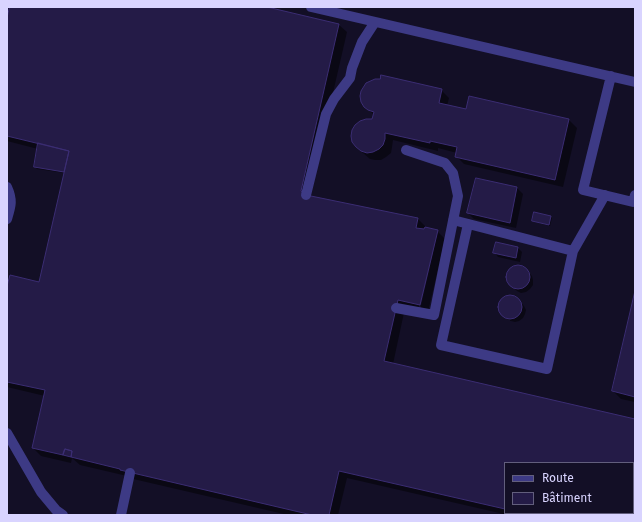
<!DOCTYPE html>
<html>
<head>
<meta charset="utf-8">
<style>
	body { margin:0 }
	#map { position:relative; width:642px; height:522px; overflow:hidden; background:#130f26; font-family:"Fira Sans",sans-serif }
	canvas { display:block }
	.frame { position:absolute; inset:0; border:8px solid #d9d4ff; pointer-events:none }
	.legend { position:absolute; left:504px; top:462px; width:130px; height:52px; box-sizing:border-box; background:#130f26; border:1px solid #625e7d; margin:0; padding:5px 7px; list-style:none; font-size:12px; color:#d9d4ff }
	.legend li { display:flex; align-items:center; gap:8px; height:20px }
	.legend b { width:20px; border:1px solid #625e7d }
</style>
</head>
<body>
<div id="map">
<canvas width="642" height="522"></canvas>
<div class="frame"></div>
<ul class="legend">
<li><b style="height:5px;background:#3d3a85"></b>Route</li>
<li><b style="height:11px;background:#241b47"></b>Bâtiment</li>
</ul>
</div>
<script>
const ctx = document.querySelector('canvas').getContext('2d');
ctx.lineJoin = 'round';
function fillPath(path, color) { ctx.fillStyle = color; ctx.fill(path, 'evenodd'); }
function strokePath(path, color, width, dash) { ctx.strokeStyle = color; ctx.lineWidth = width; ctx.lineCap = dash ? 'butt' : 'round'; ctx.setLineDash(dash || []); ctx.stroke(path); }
fillPath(new Path2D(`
	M11,7h251l77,18 8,7 -38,165 109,22 8,8 -1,1 12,3 8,8 -17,73 -23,-4 -12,56 242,56v95h-127l-161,-37 -9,37h-50l-159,-37 -2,-2 -47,-11 -8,-7 -1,5 -30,-7 -8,-8 12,-52 -38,-9v-96l33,-8 25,-110 -28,-4 -2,-2 3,-18 -31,-8v-119zM435,235h2l-17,75h-2zM505,463h128v50h-128z
	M441,90l8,8 -2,8 19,4 4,-12 99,22 8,8 -14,59 -99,-23 -8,-8 1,-3 -19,-5v3l-45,-11 -1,7 -1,6 -5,4 -5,3h-6l-5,-1 -14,-12 16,-27 2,-5 -9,-9z
	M476,179l41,9 6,6 -7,34 -42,-9 -6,-6z
	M550,216l2,2 -2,8 -15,-4 -2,-2z
	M518,248l4,4 -2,10 -22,-5 -3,-4z
	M516,266h4l4,2 8,8 1,4v5l-3,4 -4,3 -5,1 -4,-2 -8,-8 -2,-4v-5l2,-4 3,-3z
	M507,296h6l4,2 7,8 2,4 -1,4 -2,4 -4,3 -4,1 -4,-1h-1v-1l-7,-5 -3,-5 -1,-4 1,-4 3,-4z
	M635,296v106l-14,-3 -8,-8z`), '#0007');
const building = new Path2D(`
	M10,7h257l72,17 -38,167 5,4 112,23 -2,10 8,1 1,-2 13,3 -18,75 -22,-5 -14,61 251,58v96h-120l1,-2h117v-50h-128v46l-166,-38 -10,44h-17l-192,-45v-1l-49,-12 1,-6 -7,-2 -2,6 -31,-7 13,-58 -38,-8v-96l3,-11 29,7 30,-131 -62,-15v-118z
	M381,75l61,14 -3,14 27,6 3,-13 100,23 -14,61 -100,-23 2,-10 -27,-6v2l-45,-10v6l-2,6 -4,4 -6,3 -6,1 -6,-2 -5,-4 -4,-5 -1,-6 1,-6 3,-5 5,-4 6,-2h6l2,-7 -6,-2 -4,-3 -3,-5 -1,-6 1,-5 5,-8 9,-4h5z
	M38,143l31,8 -5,21 -30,-5z
	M476,178l41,9 -7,36 -43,-10z
	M534,212l17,4 -2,9 -17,-4z
	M496,242l22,5 -2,11 -23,-5z
	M506 277a12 12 0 1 1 24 0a12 12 0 1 1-24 0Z
	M635,291v106l-23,-6z
	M498 307a12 12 0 1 1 24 0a12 12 0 1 1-24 0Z
	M65,449l7,2 -1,6 -8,-2z`);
fillPath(building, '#241b47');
strokePath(building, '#3b2d73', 1);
strokePath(new Path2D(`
	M311,7l324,75
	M611,76l-28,114 50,12 2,-7
	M7,187c6,13 4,19 0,32
	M306,195l20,-81 8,-15 16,-21 2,-10 10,-26 13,-20
	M453,220l120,31
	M468,224l-27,121 106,24 26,-118 32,-56
	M396,308l38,7 24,-119 -5,-23 -8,-10 -39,-13
	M7,433l34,59 15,18 7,5
	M121,515l9,-42`), '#3d3a85', 10);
</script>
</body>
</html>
